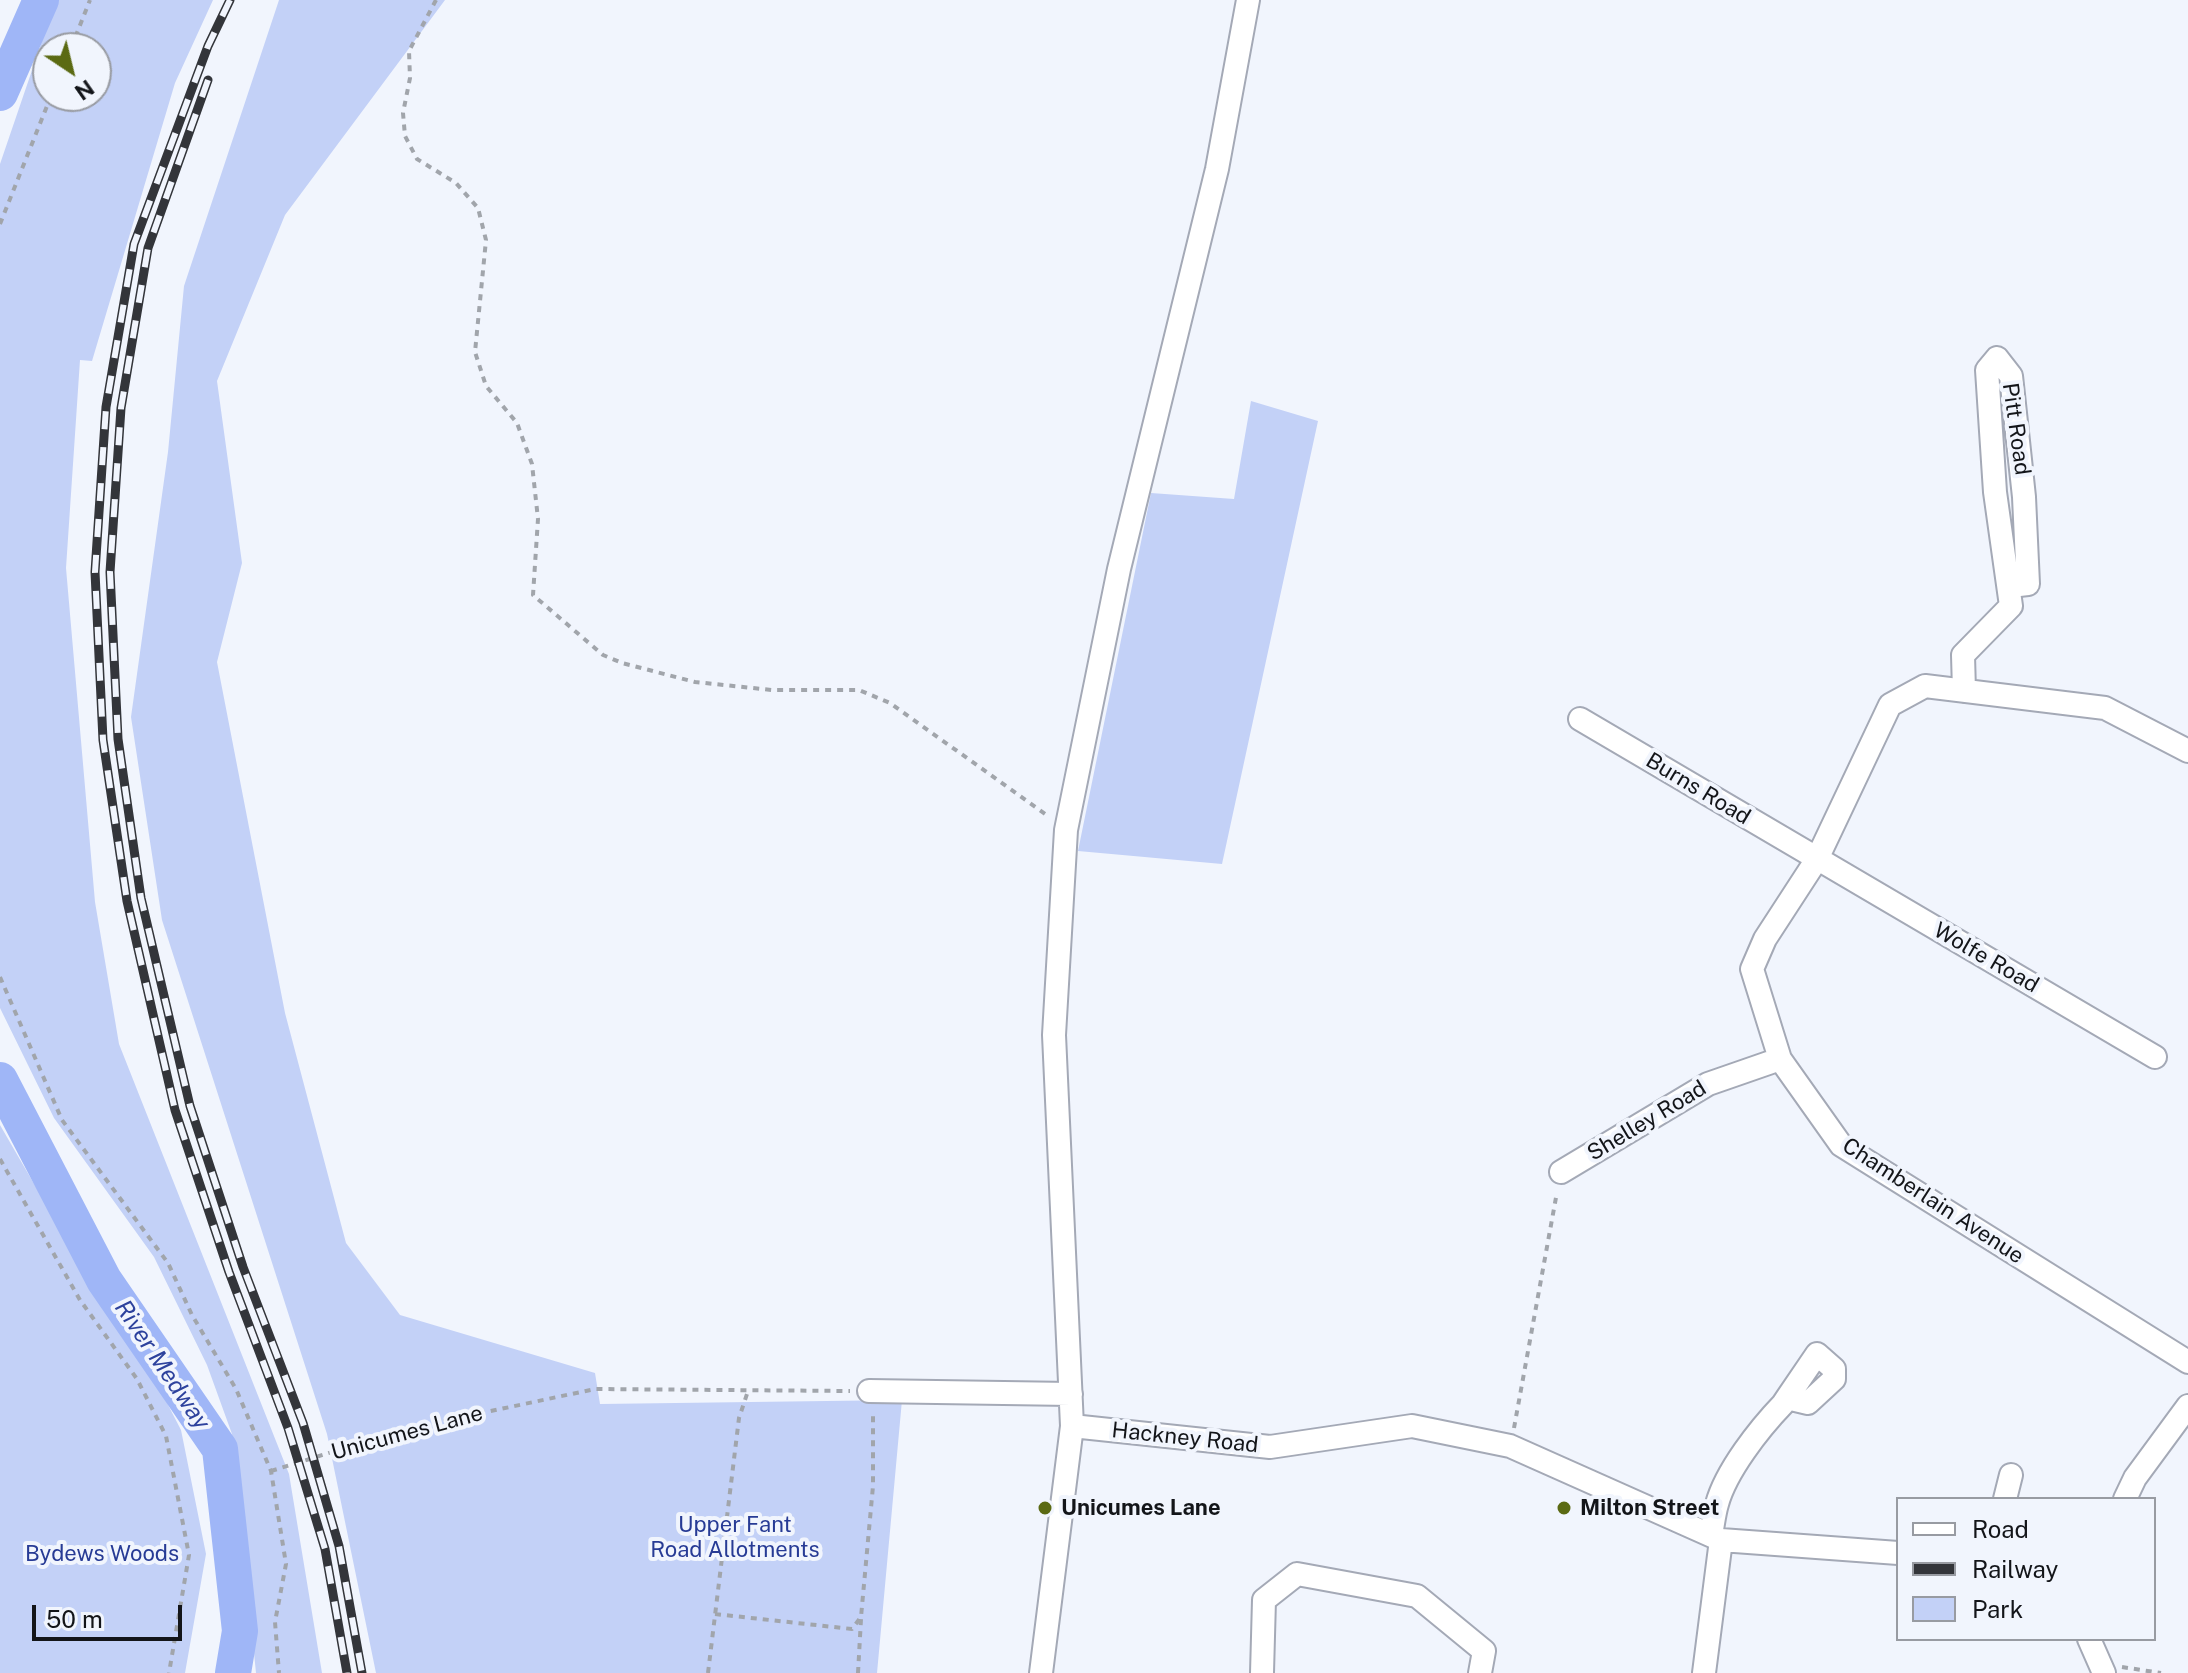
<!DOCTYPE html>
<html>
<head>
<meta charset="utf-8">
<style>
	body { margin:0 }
	#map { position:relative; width:2188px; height:1673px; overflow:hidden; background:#f1f5fd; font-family:"Public Sans",sans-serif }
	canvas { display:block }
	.legend { position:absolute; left:1896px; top:1497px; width:260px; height:144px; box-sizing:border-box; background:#f1f5fd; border:2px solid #989ba2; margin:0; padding:10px 14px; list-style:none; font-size:24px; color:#131519 }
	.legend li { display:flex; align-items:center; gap:16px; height:40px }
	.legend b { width:40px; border:2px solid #989ba2 }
	.north { position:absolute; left:32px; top:32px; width:80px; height:80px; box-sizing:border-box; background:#f1f5fd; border:2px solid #989ba2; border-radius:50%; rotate:145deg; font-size:22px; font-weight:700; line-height:32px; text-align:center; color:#131519 }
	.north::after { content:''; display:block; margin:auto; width:28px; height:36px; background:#5b6a13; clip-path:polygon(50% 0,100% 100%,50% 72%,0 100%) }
	.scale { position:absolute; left:32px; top:1605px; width:150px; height:36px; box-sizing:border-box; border:4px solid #131519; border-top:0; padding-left:10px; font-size:24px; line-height:28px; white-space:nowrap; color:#131519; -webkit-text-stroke:6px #f1f5fd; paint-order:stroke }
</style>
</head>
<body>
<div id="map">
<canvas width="2188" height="1673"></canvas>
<ul class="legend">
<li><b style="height:10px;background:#fff"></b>Road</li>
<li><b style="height:10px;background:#33353a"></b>Railway</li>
<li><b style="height:22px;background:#c3d1f7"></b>Park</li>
</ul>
<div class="north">N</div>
<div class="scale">50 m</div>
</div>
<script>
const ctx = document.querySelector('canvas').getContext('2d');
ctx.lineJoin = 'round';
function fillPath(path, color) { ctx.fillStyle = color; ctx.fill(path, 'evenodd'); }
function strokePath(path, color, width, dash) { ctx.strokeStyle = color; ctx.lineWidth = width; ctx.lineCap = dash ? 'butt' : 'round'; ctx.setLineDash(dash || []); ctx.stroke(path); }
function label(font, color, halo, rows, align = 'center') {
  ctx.font = font + ' "Public Sans",sans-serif'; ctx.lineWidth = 8; ctx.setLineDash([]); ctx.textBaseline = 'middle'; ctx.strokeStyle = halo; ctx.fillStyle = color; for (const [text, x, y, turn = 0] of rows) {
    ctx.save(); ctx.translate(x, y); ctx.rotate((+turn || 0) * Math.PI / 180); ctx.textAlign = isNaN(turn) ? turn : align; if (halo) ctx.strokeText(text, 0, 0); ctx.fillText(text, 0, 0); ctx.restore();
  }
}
fillPath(new Path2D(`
	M56,0h157l-38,83 -83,278 -12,-1 -14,208 29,334 24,142 170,430 33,199h-66l-24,-239 -25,-69 -53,-108 -100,-139 -54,-110v-844zM48,48h48v48h-48z
	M279,0h166l-160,215 -68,166 25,182 -25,99 68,351 61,230 54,72 195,58 5,31 302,-4 -25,273h-501l-49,-239 -165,-514 -31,-203 37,-265 16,-166z
	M1251,401l67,20 -96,443 -144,-13 73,-358 83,6z
	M0,1125l96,166 54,79 31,60 25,124 -21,119h-185z`), '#c3d1f7');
strokePath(new Path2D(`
	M0,93l41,-93
	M0,1080l104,200 116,169 20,182 -7,42`), '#9fb6f7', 36);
const minor = new Path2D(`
	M1964,691l-1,-36 48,-49 -16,-114 -8,-122 10,-12 14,18 13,121 4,87 -18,2
	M1580,719l575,338
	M2188,751l-83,-43 -180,-22 -35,19 -73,154 -52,80 -13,30 28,90 61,86 347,217
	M1561,1172l147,-88 72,-25
	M869,1391l202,3
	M1072,1426l198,21 142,-21 98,20 211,94 177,13
	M2005,1499l6,-24
	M2125,1499l10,-21 53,-72
	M1711,1535c2,-10 3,-21 6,-31 9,-33 42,-75 66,-100l4,-6 30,-44 17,15v10l-26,24 -21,-5
	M2089,1639l15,34
	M1041,1673l31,-247 -18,-391 12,-205 53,-261 98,-400 31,-169
	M1262,1673l2,-73 33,-26 120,22 67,55 -4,22
	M1704,1673l17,-133`);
strokePath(minor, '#a4a9b6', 26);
strokePath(new Path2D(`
	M436,0l-27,51 1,27 -7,35 2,23 12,23 39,24 22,25 8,32 -11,112 11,34 31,37 15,41 6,55 -5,76 70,60 19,8 73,19 77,8h87l31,13 158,113
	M71,48l19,-48
	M0,224l51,-128
	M0,977l62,143 106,143 24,52 44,74 35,82 15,93 -11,58 4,51
	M0,1159l80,141 57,79 29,57 23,119 -20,118
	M1514,1428l43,-236
	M271,1471l135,-42 189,-40 255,2
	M715,1614l137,15 9,-12 12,-131v-74
	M2122,1667l39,6
	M708,1673l31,-255 9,-27
	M858,1673l3,-54`), '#a1a5ab', 4, [6, 6]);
strokePath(minor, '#fff', 22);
const rail = new Path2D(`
	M230,0l-22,46 -74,198 -28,163 -11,165 8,168 24,161 48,209 54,162 59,156 37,121 22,124
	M208,80l-60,168 -27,160 -11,164 8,167 23,159 49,208 53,161 60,156 36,123 23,127`);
strokePath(rail, '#33353a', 9);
strokePath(rail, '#f1f5fd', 6, [18]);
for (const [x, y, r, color] of [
	[1045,1508,8,"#5b6a13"],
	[1564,1508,8,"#5b6a13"]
]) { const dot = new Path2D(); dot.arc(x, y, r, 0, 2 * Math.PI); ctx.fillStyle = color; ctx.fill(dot); strokePath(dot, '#f1f5fd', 3); }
label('22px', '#131519', '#f1f5fd', [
	["Pitt Road",2016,429,82],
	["Burns Road",1698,789,31],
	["Wolfe Road",1986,958,30],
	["Shelley Road",1647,1121,-31],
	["Chamberlain Avenue",1933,1201,33],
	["Unicumes Lane",407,1433,-15],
	["Hackney Road",1185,1438,6]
]);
label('bold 22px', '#131519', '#f1f5fd', [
	["Unicumes Lane",1061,1508],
	["Milton Street",1580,1508]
], 'left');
label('22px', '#273b95', '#f1f5fd', [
	["Upper Fant",735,1525],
	["Road Allotments",735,1550],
	["Bydews Woods",102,1554]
]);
label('italic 24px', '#2d429d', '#f1f5fd', [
	["River Medway",162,1365,56]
]);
</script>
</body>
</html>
